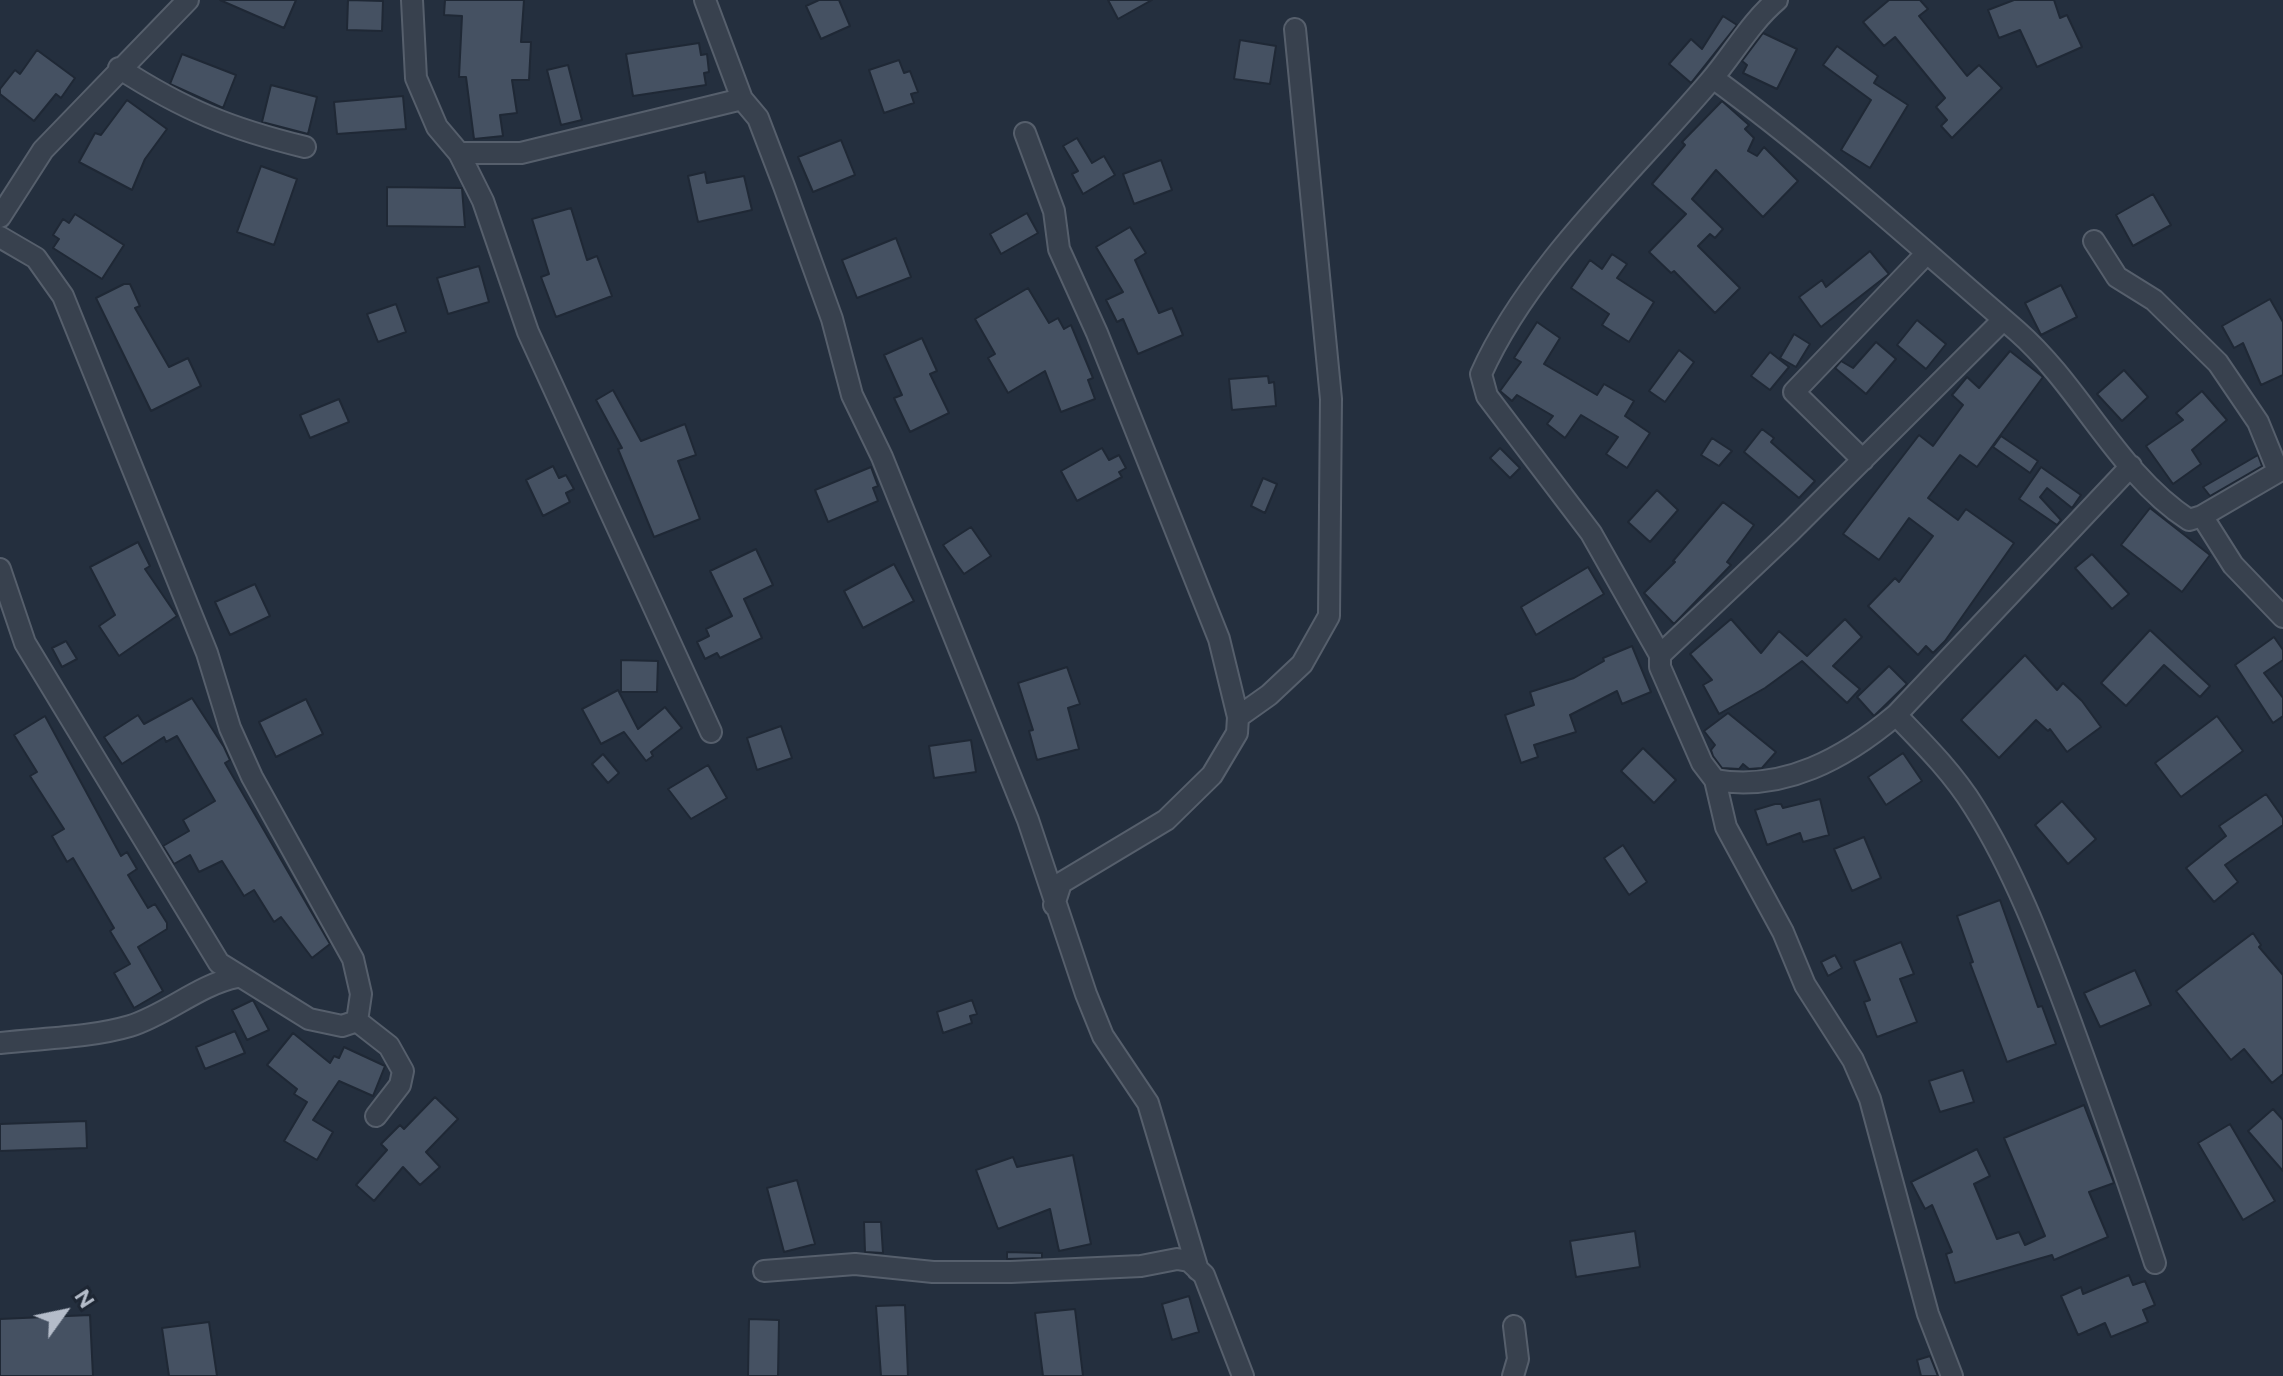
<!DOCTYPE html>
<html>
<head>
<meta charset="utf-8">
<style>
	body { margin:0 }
	#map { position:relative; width:2283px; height:1376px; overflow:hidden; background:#242f3e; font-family:Figtree,sans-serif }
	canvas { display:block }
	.north { position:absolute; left:24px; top:1272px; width:80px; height:80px; -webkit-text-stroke:6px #1d2633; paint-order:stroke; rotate:57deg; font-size:22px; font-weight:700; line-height:32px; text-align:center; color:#b4bcc9 }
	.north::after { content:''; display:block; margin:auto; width:28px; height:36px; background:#b4bcc9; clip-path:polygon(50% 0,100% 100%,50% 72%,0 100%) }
</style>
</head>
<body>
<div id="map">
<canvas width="2283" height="1376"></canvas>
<div class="north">N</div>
</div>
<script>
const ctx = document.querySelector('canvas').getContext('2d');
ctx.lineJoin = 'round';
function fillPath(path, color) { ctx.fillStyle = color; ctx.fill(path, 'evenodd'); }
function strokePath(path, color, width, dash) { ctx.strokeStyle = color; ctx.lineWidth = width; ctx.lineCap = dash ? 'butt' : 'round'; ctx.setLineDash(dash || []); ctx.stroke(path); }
const building = new Path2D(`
	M220,0h76l-12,28z
	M348,0l35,1 -1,30 -35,-1z
	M445,0h79l-3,42h10l-2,38h-17l5,33 -17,2 3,21 -29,3 -8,-62h-7l3,-61 -18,-1z
	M819,0h20l11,26 -29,13 -15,-33z
	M1108,0h44l-34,19z
	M1889,0h31l8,9 -9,7 48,60 12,-11 23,23 -50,50 -11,-12 6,-6 -11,-13 9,-9 -50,-61 -11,9 -21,-24z
	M2014,0h40l6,18 7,-3 15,32 -45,20 -17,-37 -21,8 -11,-28z
	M1723,16l14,9 -46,58 -22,-19 22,-25 11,10z
	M1763,33l34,16 -20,40 -34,-16 4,-8 -5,-4z
	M1240,40l36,6 -6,38 -36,-5z
	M699,43l2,12 6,-1 2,18 -5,1 2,12 -73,11 -7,-42z
	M1837,46l41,30 -4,7 34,22 -38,63 -29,-18 30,-50 -48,-35z
	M37,50l38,28 -14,20 -5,-4 -22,27 -34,-27v-5l15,-19 5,4z
	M182,54l54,21 -13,33 -53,-24z
	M899,60l5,13 6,-2 8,21 -7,2 3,9 -30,10 -15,-43z
	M568,65l14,55 -21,5 -14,-55z
	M271,85l46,12 -9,37 -46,-12z
	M403,96l3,33 -69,5 -3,-32z
	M127,100l40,29 -22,30 -13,31 -53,-28 16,-29 6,2z
	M1722,101l27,24 -4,4 9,9 -6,13 9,5 7,-9 34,34 -35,36 -47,-47 -24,29 31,30 -8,9 -5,-4 -12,12 42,42 -25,25 -41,-42 -3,2 -22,-21 37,-38 -34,-30 33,-39 -3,-3z
	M1077,138l15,25 12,-7 11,19 -32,19 -11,-20 6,-3 -15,-25z
	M841,140l14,35 -42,17 -15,-35z
	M1161,160l11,30 -38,14 -11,-30z
	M261,166l36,13 -23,66 -37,-13z
	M705,172l2,11 37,-7 8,34 -54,12 -10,-46z
	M387,187l75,1 3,39 -78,-1z
	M2153,194l18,31 -38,21 -17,-31z
	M571,208l16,52 10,-4 15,40 -56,21 -15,-40 8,-3 -17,-55z
	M1027,213l11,20 -37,21 -11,-20z
	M75,214l49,31 -22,34 -49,-31 6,-9 -6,-4 10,-16 6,4z
	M1130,227l16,26 -11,7 24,53 13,-5 11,27 -45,19 -15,-35 -6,3 -11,-22 17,-8 -27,-45z
	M896,238l15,39 -54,21 -15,-38z
	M1870,251l19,23 -68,53 -22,-30 23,-17 4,7z
	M1612,254l15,10 -10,14 37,24 -25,40 -27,-17 7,-11 -38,-26 19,-28 12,9z
	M479,266l10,36 -41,12 -11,-36z
	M124,284h6l10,22 -5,2 34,59 19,-9 13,28 -50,25 -55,-113z
	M2061,285l16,32 -36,18 -16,-32z
	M1028,288l21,35 9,-5 6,11 7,-4 22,53 -5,2 7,19 -34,13 -16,-41 -37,22 -20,-35 7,-4 -20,-35z
	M2270,299l13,23v53l-22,10 -18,-42 -9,5 -12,-22z
	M396,304l10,28 -28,10 -11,-28z
	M1917,320l29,24 -20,25 -29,-24z
	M1537,322l23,16 -16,26 53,31 7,-11 30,17 -9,15 25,17 -23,35 -21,-14 12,-17 -37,-22 -16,23 -18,-14 6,-8 -36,-21 -5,6 -12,-10 21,-29 -7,-4z
	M1794,334l16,10 -14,23 -16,-9z
	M922,338l15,33 -7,3 19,39 -39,19 -16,-34 8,-3 -18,-40z
	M1876,342l20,17 -30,35 -31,-26 6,-7 12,7z
	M1679,350l15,12 -29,40 -16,-11z
	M2010,351l33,26 -66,90 -17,-12 -32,43 30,22 8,-11 48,34 -69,98 -12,12 -7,-7 -8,9 -50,-49 27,-28 4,4 34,-46 -24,-18 -30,42 -36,-26 76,-99 14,11 30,-41 -11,-10 15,-18 12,11z
	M1770,352l19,15 -19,23 -19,-14z
	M2124,370l24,27 -26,24 -25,-27z
	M1268,376l1,7 5,-1 2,24 -44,4 -3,-31z
	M613,390l28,51 44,-17 11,31 -18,6 22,58 -46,18 -36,-88 4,-1 -26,-48z
	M2202,391l25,29 -35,30 9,14 -28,20 -27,-38 37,-26 -7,-7z
	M339,399l10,23 -39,16 -10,-23z
	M1762,429l12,9 -3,4 44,39 -16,17 -55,-46z
	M2001,436l37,25 -8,12 -37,-26z
	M1712,438l20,13 -13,15 -18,-11z
	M1102,448l7,12 10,-5 7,13 -7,4 3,5 -45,24 -16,-30z
	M1500,448l20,20 -10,10 -20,-20z
	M2258,455l4,11 -52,30 -7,-9z
	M553,466l6,12 7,-3 8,14 -8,4 4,9 -27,14 -17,-36z
	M871,467l7,19 -5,2 5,13 -50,21 -13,-32z
	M2041,467l40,28 -9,13 -25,-20 -7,9 21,23 -4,5 -38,-26z
	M1263,478l14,6 -12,29 -14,-7z
	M1657,490l21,20 -28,32 -22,-20z
	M1723,502l31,23 -27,37 4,3 -57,59 -30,-31 31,-31 -2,-1z
	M2150,508l60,47 -28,37 -61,-47z
	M971,527l20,29 -27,18 -21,-29z
	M138,542l12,24 -5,3 32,47 -58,40 -20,-30 16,-11 -25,-48z
	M756,549l17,36 -29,14 18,39 -42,20 -3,-5 -12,6 -8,-17 12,-6 -3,-7 26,-13 -22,-45z
	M2092,554l37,40 -17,15 -37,-41z
	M894,564l20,37 -51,27 -19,-37z
	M1588,567l16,27 -68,41 -15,-28z
	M255,584l15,32 -40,19 -15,-33z
	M1731,619l30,34 18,-22 28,25 38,-37 17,18 -29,29 27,23 -13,14 -45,-42 -37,27 -46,26 -16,-29 9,-5 -22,-26z
	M2150,630l60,56 -10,11 -36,-32 -38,41 -25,-23z
	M2274,637l9,13v10l-19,13 19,25v18l-10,7 -38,-58z
	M66,641l11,18 -15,8 -10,-19z
	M1632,646l19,46 -29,12 -5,-13 -47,24 6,17 -42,13 4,12 -17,6 -16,-48 29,-10 -4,-13 44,-14 30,-17 -1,-3z
	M2025,655l32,35 6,-7 19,18 19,26 -34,25 -17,-23 -2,2 -12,-11 -37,38 -38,-38z
	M621,660l37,1 -1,31h-36z
	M1889,666l18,18 -33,32 -17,-19z
	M1067,667l13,37 -12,4 11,41 -42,11 -8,-29 4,-1 -15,-47z
	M618,690l20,39 27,-22 17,21 -31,24 2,4 -7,5 -22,-29 -23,12 -19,-35z
	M192,698l32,49 6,13 -5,3 105,181 -18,14 -31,-41 -7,5 -20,-32 -10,6 -22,-35 -23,11 -9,-17 -16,9 -11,-18 26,-15 -6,-11 32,-19 -38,-65 -11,6 -2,-5 -42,27 -18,-27 34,-22 6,9z
	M306,699l17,35 -47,23 -17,-35z
	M1728,713l48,39 -14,16 -13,1 -6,-5 -4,5 -17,-1 -9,-12 -2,-6 4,-5 -11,-14z
	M45,716l76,140 6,-4 10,17 -9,6 20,33 7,-4 12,19v6l-29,18 25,44 -29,17 -20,-35 16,-9 -20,-33 4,-3 -41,-70 -6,4 -15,-26 12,-7 -34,-53 7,-4 -23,-37z
	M2217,716l26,35 -62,46 -26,-34z
	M781,726l11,32 -35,12 -10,-32z
	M971,740l5,32 -42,6 -5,-32z
	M1643,748l33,32 -22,23 -33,-32z
	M1903,753l19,28 -36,24 -18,-28z
	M603,754l16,19 -11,10 -16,-19z
	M708,765l19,33 -36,21 -23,-30z
	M2266,794l17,24v7l-58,40 13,17 -24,20 -28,-34 40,-32 -7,-10z
	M1820,799l9,36 -26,7 -3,-9 -33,12 -12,-35 20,-6h6l2,4z
	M2062,801l34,38 -28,25 -33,-39z
	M1864,837l17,41 -29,13 -18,-42z
	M1623,845l24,37 -18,13 -25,-37z
	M2000,900l38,107 4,-1 14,38 -49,18 -37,-99 3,-1 -16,-46z
	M2253,933l8,12 -2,2 24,28v99l-11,9 -28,-34 -13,11 -55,-69z
	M1901,942l13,32 -14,5 17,43 -40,15 -13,-35 6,-2 -16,-39z
	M1835,955l7,13 -14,8 -7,-14z
	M2135,970l16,35 -51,22 -16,-34z
	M253,1000l16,30 -22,10 -15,-30z
	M972,1000l5,14 -7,2 2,7 -29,10 -6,-21z
	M235,1031l10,22 -40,16 -9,-22z
	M293,1033l37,30 4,-7 5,2 5,-11 41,19 -12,30 -34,-15 -26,39 20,12 -16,28 -33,-19 23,-39 -13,-8 3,-5 -30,-24z
	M1963,1070l11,32 -34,10 -11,-31z
	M435,1097l23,22 -32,33 14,15 -20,18 -17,-18 -29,34 -18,-16 31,-35 -6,-6 19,-19 4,4z
	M2084,1105l30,78 -25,9 19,45 -54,23 -2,-5 -97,28 -9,-29 6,-2 -20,-47 -7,4 -14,-27 66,-33 13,27 -16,8 23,55 22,-7 6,13 20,-9 -41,-98z
	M2273,1109l10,11v51l-35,-40z
	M86,1121l1,27 -87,3v-27z
	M2230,1124l45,77 -32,19 -45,-77z
	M1073,1155l18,89 -32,7 -9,-42 -52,20 -22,-59 37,-13 4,10z
	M797,1180l18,64 -31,8 -17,-64z
	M864,1222h17l2,31 -18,-1z
	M1635,1231l5,36 -64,10 -6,-36z
	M1007,1252l35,1v5l-35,1z
	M2129,1275l4,10 12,-4 10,24 -12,5 5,12 -37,15 -6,-14 -27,12 -17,-39 20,-9 2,7z
	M1189,1296l10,36 -27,8 -10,-36z
	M905,1305l3,71h-27l-5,-70z
	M1075,1309l8,67h-40l-8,-63z
	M90,1315l3,61h-93v-57z
	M749,1319l30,1 -1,56h-30z
	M209,1322l8,54h-48l-7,-48z
	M1930,1356l8,20h-17l-4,-16z`);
fillPath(building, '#455162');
strokePath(building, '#1f2835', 2);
const street = new Path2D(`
	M412,0l4,78 21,49 22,26 24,48 45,131 183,400
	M705,0l37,99 16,19 26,68 48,133 20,76 30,62 146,363 58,174 17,42 45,67 50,167
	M1777,0c-27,23 -43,53 -66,80 -76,90 -182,186 -230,294l6,22 104,137 69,122v12l42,96 13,17 11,47 57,105 22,53 48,75 17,39 58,215 24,62
	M119,68c65,42 112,61 186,79
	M1713,78c107,78 204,167 304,253 64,56 100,142 172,189l13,-4 81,-47
	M1025,133l29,78 5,38 38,84 122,306 19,78 -1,16 -25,42 -46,45 -105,63 -7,22
	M459,153h62l221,-54
	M0,217l43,-67 145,-150
	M0,237l36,21 27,38 144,357 23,75 22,49 101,182 8,35 -4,27
	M2094,241l23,36 37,23 64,63 40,59 20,49
	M1863,460l-69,-68 132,-138
	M2202,516l31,49 50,52
	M0,569l25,74 194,320 90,56 33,7 15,-5
	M1660,655l130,-123 212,-211
	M1896,715c28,29 57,58 78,92 41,65 68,138 95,210 30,82 59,163 86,246
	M1238,717l31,-22 33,-31 27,-48 2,-217 -36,-370
	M1715,780c69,12 130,-22 181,-65l235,-249
	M357,1021l32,25 14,25 -3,14 -24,31
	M0,1043c43,-5 89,-5 130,-17 38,-12 68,-41 107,-49
	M764,1271l91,-7 78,8h78l130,-6 36,-7 12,2 15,14 39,101
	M1513,1376l5,-17 -4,-33`);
strokePath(street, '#565f6c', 24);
strokePath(street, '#38414e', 20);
</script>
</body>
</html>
